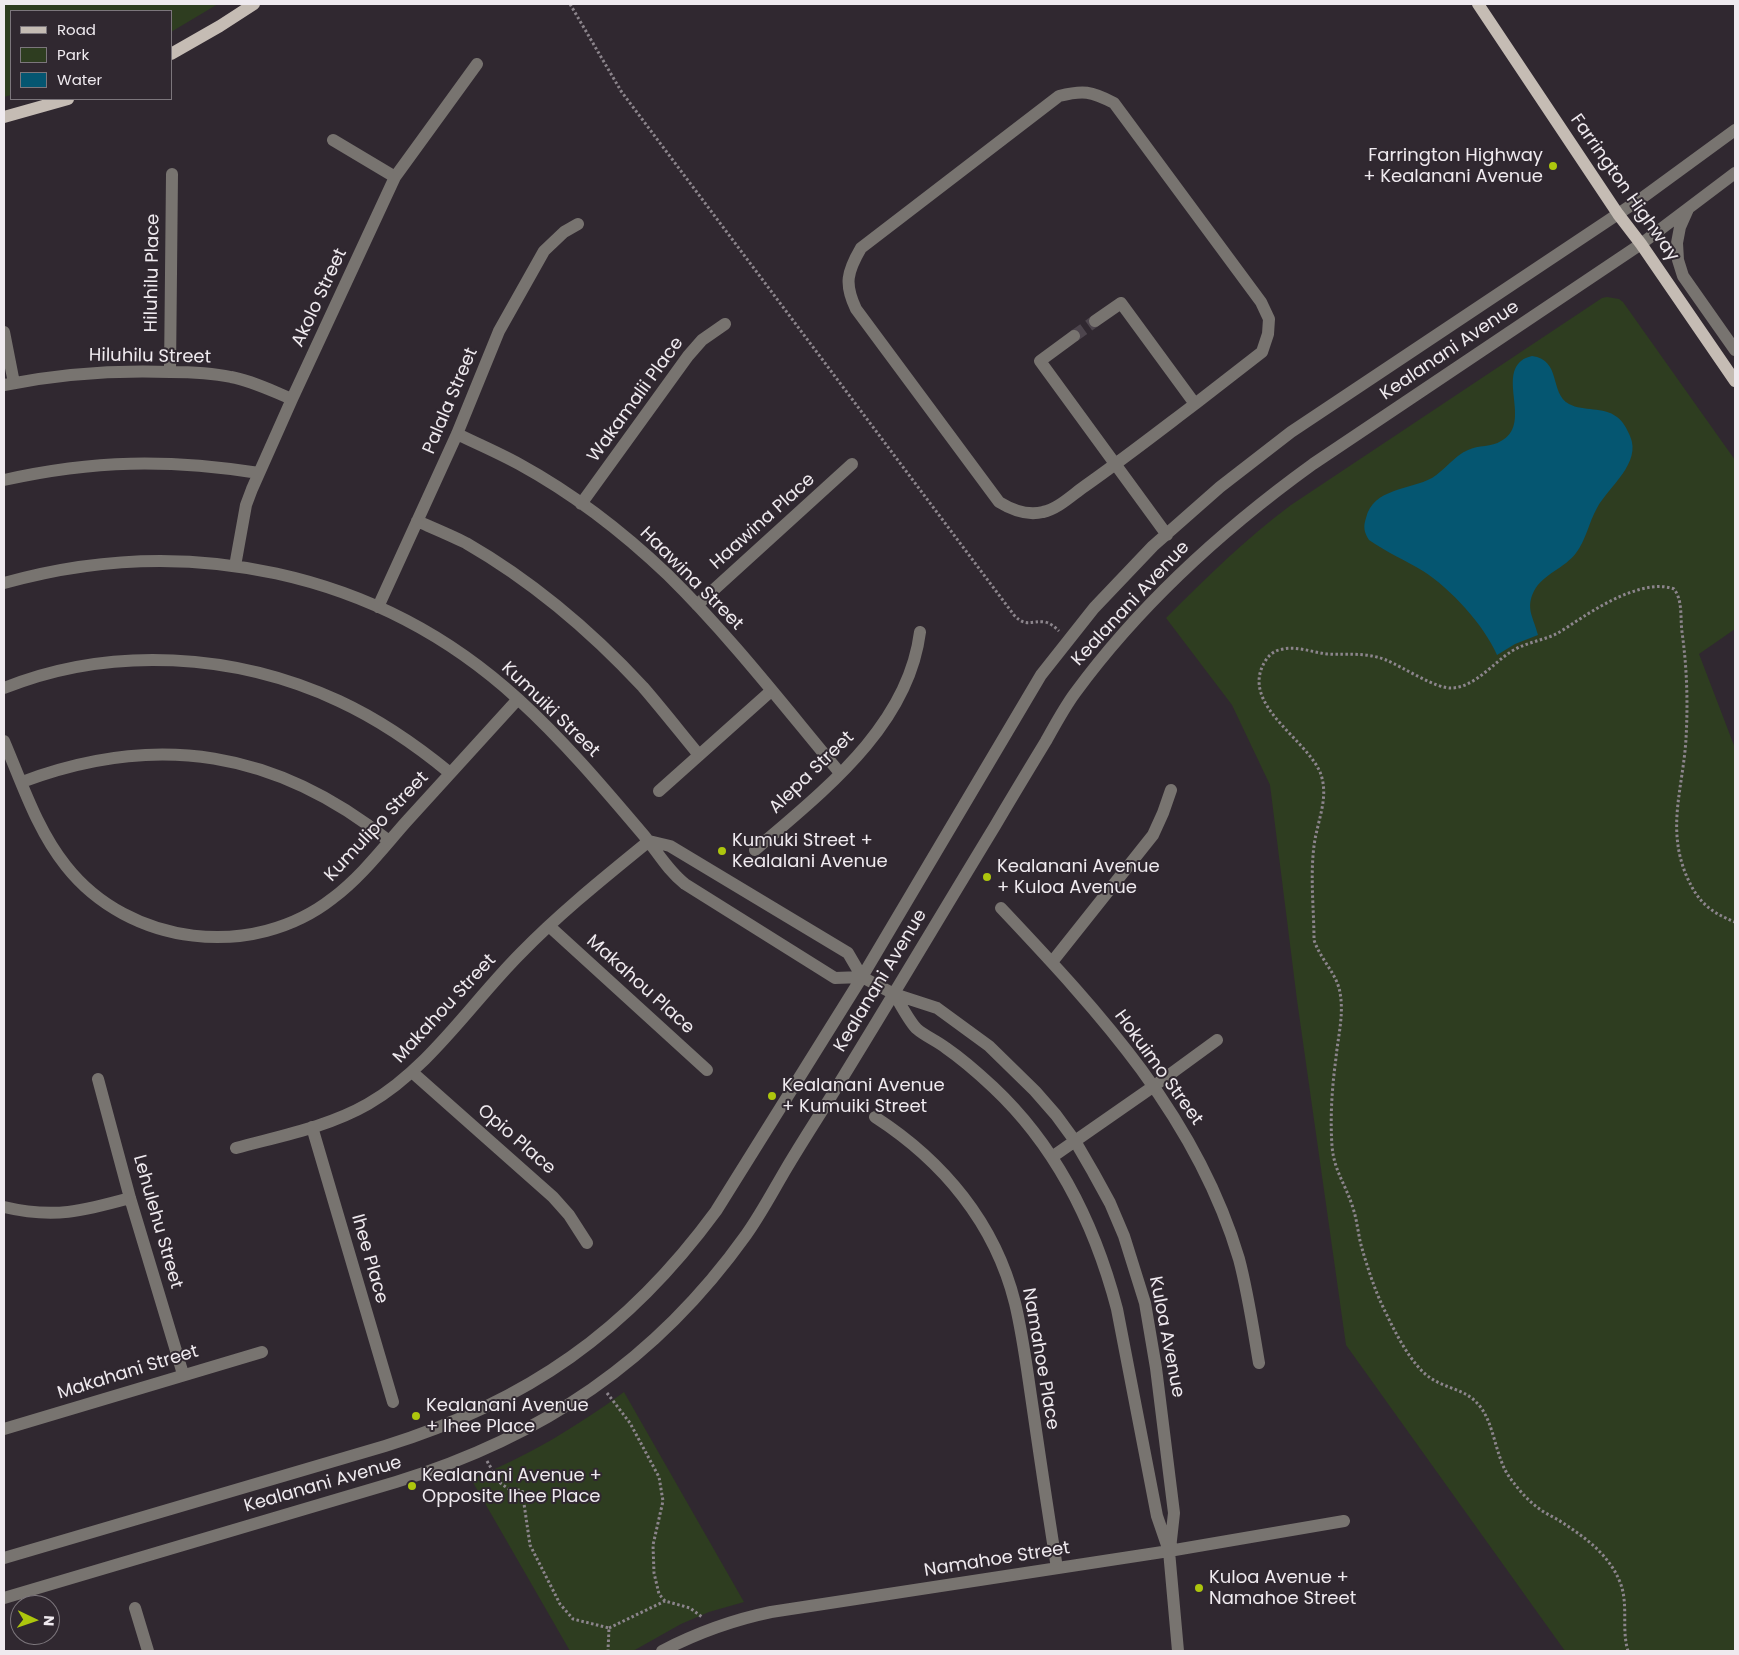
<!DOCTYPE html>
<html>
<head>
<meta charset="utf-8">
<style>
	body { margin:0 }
	#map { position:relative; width:1739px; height:1655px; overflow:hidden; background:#302830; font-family:Poppins,sans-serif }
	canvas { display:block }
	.frame { position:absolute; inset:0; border:5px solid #efeaef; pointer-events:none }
	.legend { position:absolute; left:10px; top:10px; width:162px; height:90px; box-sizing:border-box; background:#302830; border:1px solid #7c767c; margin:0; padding:6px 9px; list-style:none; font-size:15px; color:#efeaef }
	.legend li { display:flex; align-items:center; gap:10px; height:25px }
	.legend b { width:25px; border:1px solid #7c767c }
	.north { position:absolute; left:10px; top:1595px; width:50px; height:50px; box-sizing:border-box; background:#302830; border:1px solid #7c767c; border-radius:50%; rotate:93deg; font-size:14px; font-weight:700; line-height:20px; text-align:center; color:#efeaef }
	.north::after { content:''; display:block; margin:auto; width:18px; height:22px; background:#adc60d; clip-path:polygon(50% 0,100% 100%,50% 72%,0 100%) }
</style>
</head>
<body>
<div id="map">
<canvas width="1739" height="1655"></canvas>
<div class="frame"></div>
<ul class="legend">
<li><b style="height:6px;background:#c5bcb4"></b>Road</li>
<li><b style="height:14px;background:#2e3d20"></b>Park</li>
<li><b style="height:14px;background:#055671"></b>Water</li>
</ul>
<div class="north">N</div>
</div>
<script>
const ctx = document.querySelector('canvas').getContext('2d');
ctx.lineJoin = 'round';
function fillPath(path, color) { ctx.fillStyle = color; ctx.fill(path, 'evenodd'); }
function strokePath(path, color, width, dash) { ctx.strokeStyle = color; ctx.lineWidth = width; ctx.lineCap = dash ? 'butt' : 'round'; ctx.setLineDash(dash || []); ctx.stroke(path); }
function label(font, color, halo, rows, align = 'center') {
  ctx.font = font + ' Poppins,sans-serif'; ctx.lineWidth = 4; ctx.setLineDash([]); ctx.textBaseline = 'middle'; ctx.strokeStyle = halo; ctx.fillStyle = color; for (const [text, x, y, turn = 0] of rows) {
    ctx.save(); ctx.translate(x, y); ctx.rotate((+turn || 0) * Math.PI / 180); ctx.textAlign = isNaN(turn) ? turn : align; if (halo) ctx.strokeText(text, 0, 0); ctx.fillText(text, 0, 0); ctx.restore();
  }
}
fillPath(new Path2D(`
	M4,4h214l-47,28v-21h-160v84l-7,2z
	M1607,297l12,2 4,3 112,158v169l-36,25 36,94v903h-170l-219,-306 -49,-345 -27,-215 -38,-80 -66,-87c40,-40 79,-79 125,-113l311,-207z
	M624,1392l120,210 -35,10 -28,12 -48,27h-63l-99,-172c56,-22 105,-52 153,-87z`), '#2e3d20');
fillPath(new Path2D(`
	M1532,356c30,4 17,37 37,48 15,8 34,2 48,13 6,4 10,12 13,19 12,27 -21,50 -33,72 -8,14 -11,32 -21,45 -11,15 -33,21 -42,38 -9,18 0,27 4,44l-23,9 -18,11c-13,-30 -46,-66 -74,-84 -18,-11 -37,-19 -54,-31 -5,-8 -6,-13 -3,-22 7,-30 44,-28 66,-40 13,-8 22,-22 36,-28 10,-5 24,-3 33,-9 31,-16 -2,-62 20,-80 3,-3 8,-4 11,-5z`), '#055671');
strokePath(new Path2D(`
	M1074,336l21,-15`), '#4d454d', 12, [12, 6]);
strokePath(new Path2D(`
	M570,4l51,87 393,524c12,13 17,5 31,7 5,1 10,5 14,9
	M607,1393l23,30 29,54 4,24 -10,44 1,28 5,21 6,7 25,7 12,9
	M487,1461l12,21 11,8h12l8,55 30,59 13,15 36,9 -1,23
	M609,1628l56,-27
	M1628,1651c-7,-23 1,-46 -8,-69 -11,-27 -34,-44 -57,-59 -7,-5 -15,-8 -22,-13 -12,-8 -22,-20 -31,-32 -16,-22 -15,-58 -34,-76 -11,-12 -30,-14 -44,-23 -21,-13 -38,-49 -49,-72 -9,-19 -16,-41 -22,-62 -3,-12 -4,-25 -8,-37 -7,-23 -19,-37 -21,-62 -2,-29 0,-59 4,-88 2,-23 9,-46 3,-70 -5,-17 -19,-30 -25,-48 0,-30 -4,-63 0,-94 3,-25 16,-49 6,-74 -15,-34 -77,-66 -57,-107 3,-6 8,-13 16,-15 16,-5 32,2 48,4 21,1 39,-2 59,6 17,7 50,29 66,28 23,-1 41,-25 60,-37 13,-8 28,-10 42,-16 10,-5 19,-12 29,-18 23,-15 64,-38 91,-28 9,12 6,28 8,43 5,36 6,71 4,107 -3,49 -20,90 1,138 11,25 23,35 48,45`), '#8c858c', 3, [2.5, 2.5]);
strokePath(new Path2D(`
	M333,140l62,37
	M1688,209l-8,18 -3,16 1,17 5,16 52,74
	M1095,321l26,-18 74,101c-37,28 -73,56 -110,82 -13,9 -27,23 -42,26 -16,4 -31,-2 -44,-10l-143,-193c-12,-25 -9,-37 5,-61l198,-152c24,-6 32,-5 55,7l147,199 8,17 -1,15 -6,18 -67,52
	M4,332l10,51
	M1074,336l-34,25 127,174
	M170,372l2,-198
	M4,385c55,-11 110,-15 166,-13 21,0 42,1 61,5 22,4 41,14 61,22
	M457,434c21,10 42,19 62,30 53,29 105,69 149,111 62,61 116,131 172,198
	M4,480c90,-20 163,-21 255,-7
	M581,504l107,-148 14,-16 23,-16
	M417,521c16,7 33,14 49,22 66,38 125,88 177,144 19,22 37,45 56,68
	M235,566l11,-61 6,-16 40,-90 103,-222 82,-113
	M4,583c182,-51 373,-13 514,116 45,41 84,87 123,133 15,17 25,37 44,52l150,94 27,-1
	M697,605l155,-141
	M378,607l79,-173 42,-103 45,-80 20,-19 14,-8
	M4,688c107,-43 232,-35 335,13 41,19 77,44 111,72
	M4,741c18,42 33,89 62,125 63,80 187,95 267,32 28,-21 50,-50 73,-76 37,-41 75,-82 112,-123
	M22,782c135,-51 255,-31 367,59
	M659,791l112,-100
	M649,841l21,5 178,107 14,24
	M755,850c67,-58 153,-123 165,-218
	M1001,908c99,105 196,209 238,351 9,34 14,69 20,104
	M549,926l158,144
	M1052,962l101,-127 10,-22 8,-23
	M862,977l32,17 43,14 52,38 46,45 21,24 19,26 18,31 17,31 14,33 21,67 11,65 18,145 -4,36
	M894,994c6,9 16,29 23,35 8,7 20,12 29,19 16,11 32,25 47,39 64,60 102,138 124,222l40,207 12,35 9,100
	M412,1072l141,125 16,18 18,28
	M98,1079l32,119 53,176
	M875,1117c68,44 120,106 140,186 8,33 12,67 17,100 8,55 16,110 25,165
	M312,1127l81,275
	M236,1148c44,-12 92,-21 132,-44 62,-36 103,-101 153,-151 40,-41 84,-76 128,-112
	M1052,1157l102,-71 63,-46
	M4,1207c50,12 79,4 126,-9
	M4,1429l258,-77
	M4,1558l381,-112c142,-44 243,-115 331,-235l146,-234 179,-302 53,-67 59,-62 67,-59 71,-55 351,-234 93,-68
	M4,1598l392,-116c146,-45 260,-121 350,-247 15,-21 27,-44 40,-66 13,-22 27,-44 41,-66 57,-92 112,-185 168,-277 17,-29 34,-57 51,-85 9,-16 18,-33 29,-48 66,-90 148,-164 238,-229l328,-220 94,-71
	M135,1608l13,43
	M662,1651c35,-18 70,-31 109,-39l398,-61 175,-30`), '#787470', 12);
strokePath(new Path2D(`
	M1478,4l140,210 23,30 94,137
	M171,54l49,-28 34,-22
	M4,117l64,-18`), '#c5bcb4', 12);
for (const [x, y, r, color] of [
	[1553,166,5,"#adc60d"],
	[722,851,5,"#adc60d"],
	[987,877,5,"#adc60d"],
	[772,1096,5,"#adc60d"],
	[416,1416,5,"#adc60d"],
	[412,1486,5,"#adc60d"],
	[1199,1588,5,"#adc60d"]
]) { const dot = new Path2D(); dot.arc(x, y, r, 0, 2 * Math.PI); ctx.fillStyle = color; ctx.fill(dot); strokePath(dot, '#302830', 2); }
label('18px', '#efeaef', '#302830', [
	["Farrington Highway",1543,156,"right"],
	["+ Kealanani Avenue",1543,177,"right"],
	["Kumuki Street +",732,841],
	["Kealalani Avenue",732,862],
	["Kealanani Avenue",997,867],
	["+ Kuloa Avenue",997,888],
	["Kealanani Avenue",782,1086],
	["+ Kumuiki Street",782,1107],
	["Kealanani Avenue",426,1406],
	["+ Ihee Place",426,1427],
	["Kealanani Avenue +",422,1476],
	["Opposite Ihee Place",422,1497],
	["Kuloa Avenue +",1209,1578],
	["Namahoe Street",1209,1599]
], 'left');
label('18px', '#efeaef', '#302830', [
	["Farrington Highway",1624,188,55],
	["Hiluhilu Place",153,273,-89],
	["Akolo Street",320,298,-65],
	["Kealanani Avenue",1450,351,-34],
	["Hiluhilu Street",150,357,1],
	["Wakamalii Place",636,400,-54],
	["Palala Street",451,401,-67],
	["Haawina Place",763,522,-42],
	["Haawina Street",691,579,45],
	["Kealanani Avenue",1131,604,-47],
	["Kumuiki Street",550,710,44],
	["Alepa Street",812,773,-44],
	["Kumulipo Street",377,827,-47],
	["Kealanani Avenue",881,981,-59],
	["Makahou Place",640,985,42],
	["Makahou Street",445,1009,-47],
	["Hokuimo Street",1158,1068,54],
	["Opio Place",516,1140,41],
	["Lehulehu Street",157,1222,74],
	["Ihee Place",369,1259,74],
	["Kuloa Avenue",1166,1337,79],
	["Namahoe Place",1040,1359,80],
	["Makahani Street",128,1373,-17],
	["Kealanani Avenue",323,1485,-16],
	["Namahoe Street",997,1560,-9]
]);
</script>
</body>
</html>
